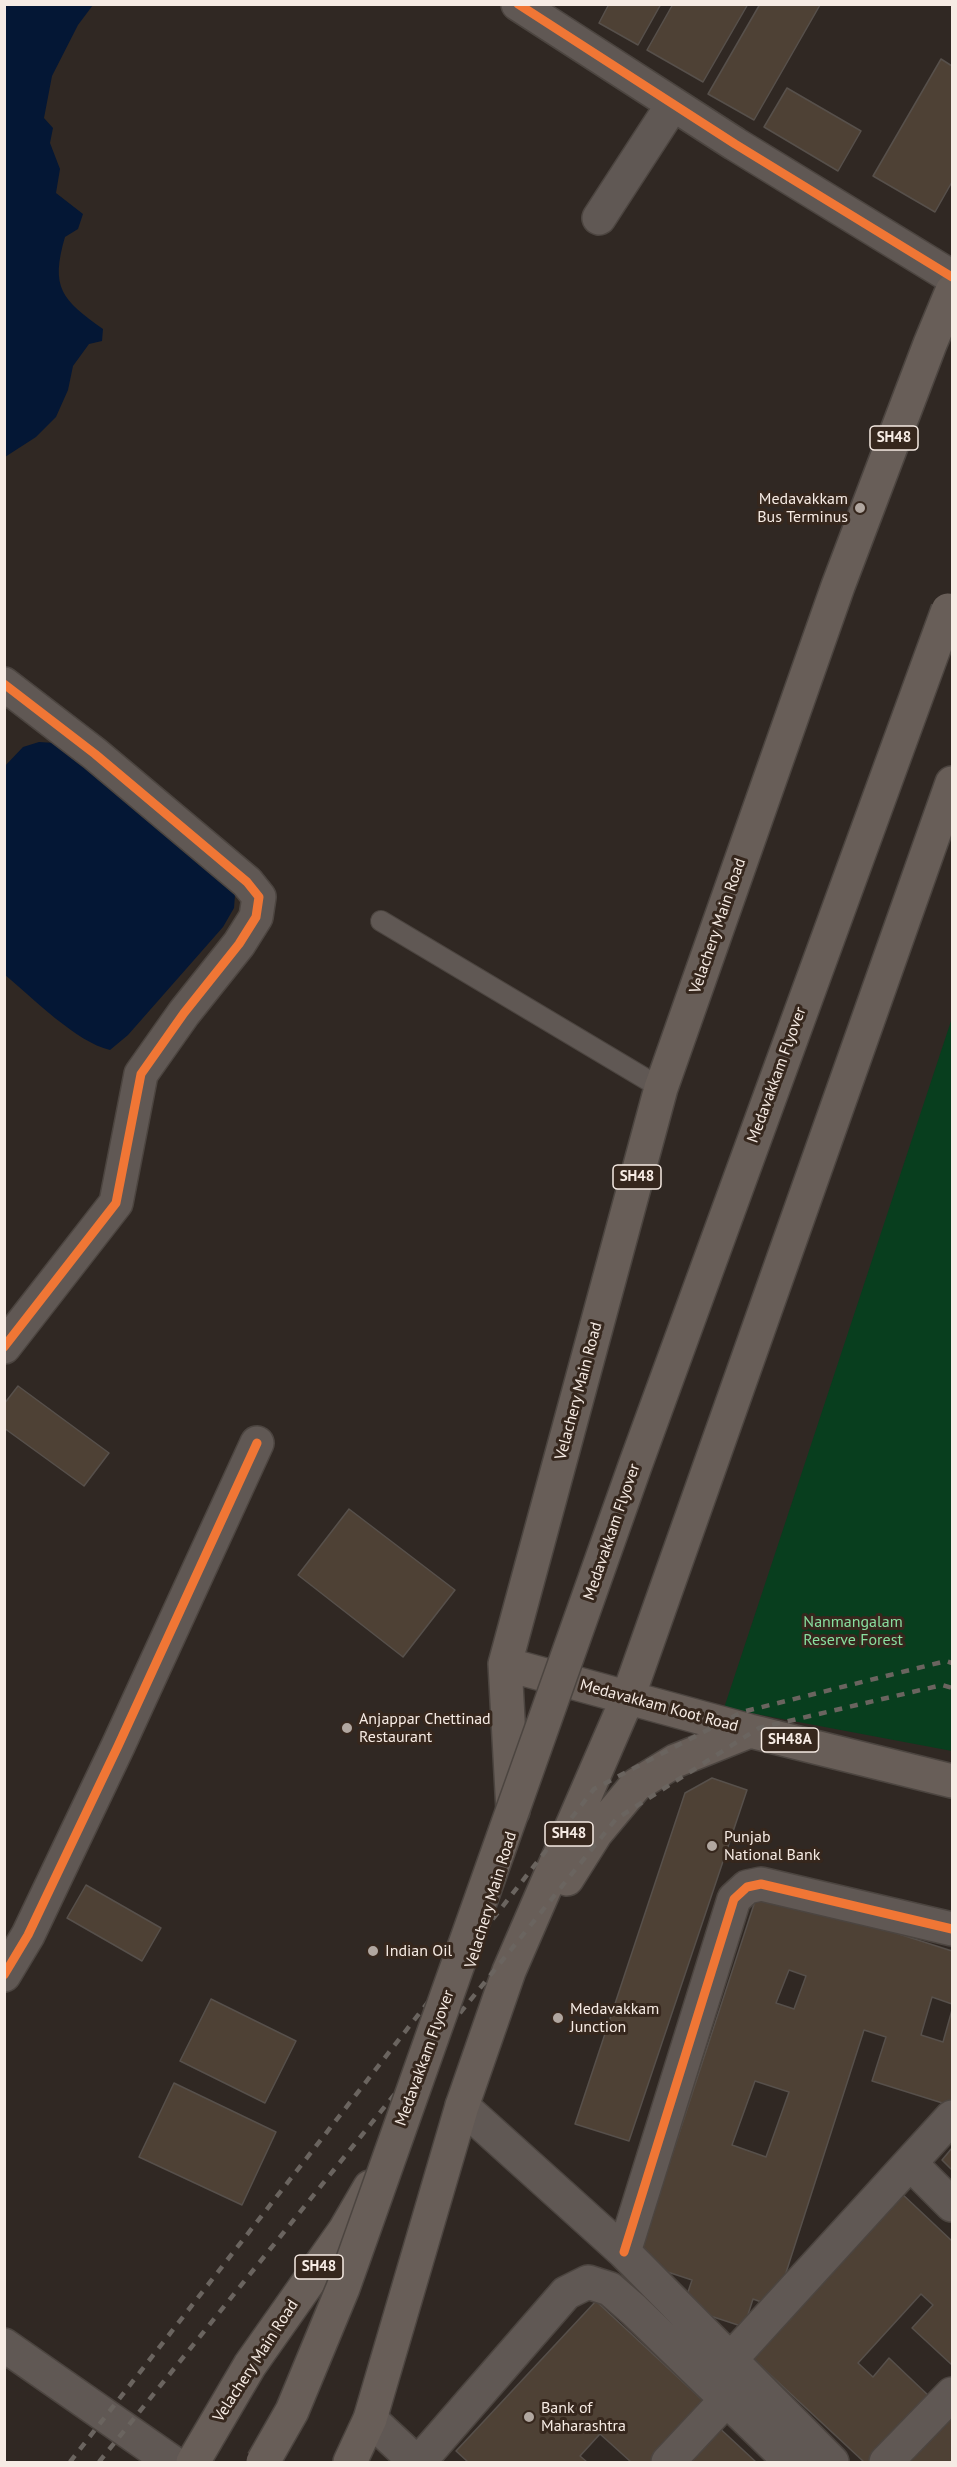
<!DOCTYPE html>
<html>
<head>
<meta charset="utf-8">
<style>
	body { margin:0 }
	#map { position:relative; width:957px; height:2467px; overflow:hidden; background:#302823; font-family:"PT Sans",sans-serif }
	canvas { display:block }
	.frame { position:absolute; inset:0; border:6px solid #f6ebe4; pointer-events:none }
</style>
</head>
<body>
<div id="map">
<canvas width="957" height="2467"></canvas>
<div class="frame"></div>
</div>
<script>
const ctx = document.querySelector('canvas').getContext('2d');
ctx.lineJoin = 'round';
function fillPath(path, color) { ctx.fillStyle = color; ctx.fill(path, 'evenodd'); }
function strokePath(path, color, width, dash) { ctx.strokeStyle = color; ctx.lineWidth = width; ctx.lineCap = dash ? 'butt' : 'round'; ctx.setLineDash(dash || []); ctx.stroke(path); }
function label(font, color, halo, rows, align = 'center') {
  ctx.font = font + ' "PT Sans",sans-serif'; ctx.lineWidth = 6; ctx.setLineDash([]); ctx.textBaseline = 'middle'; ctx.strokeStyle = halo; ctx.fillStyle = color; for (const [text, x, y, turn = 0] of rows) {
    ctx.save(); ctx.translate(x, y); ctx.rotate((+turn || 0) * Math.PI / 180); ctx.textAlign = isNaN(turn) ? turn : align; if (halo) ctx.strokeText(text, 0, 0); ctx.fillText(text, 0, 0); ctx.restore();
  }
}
fillPath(new Path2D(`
	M952,1018v733l-228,-43z`), '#083e1e');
fillPath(new Path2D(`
	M5,4l88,1 -15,20 -26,51 -8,42 9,10 -3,15 10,26 -4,24 27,21 -5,15 -13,8c-15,51 -3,63 38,92l-1,12 -13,3 -16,22 -5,24 -12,27 -20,20 -31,20z
	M39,742l16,1 24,16 156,136 -1,13 -11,19 -95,108 -18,15c-34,-8 -77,-52 -105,-75l-1,-208 19,-20z`), '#041735');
const building = new Path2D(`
	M609,4h52l-23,41 -39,-22z
	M673,4h75l-45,78 -56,-32z
	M760,4l60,1 -66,115 -46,-26z
	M941,59l11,7v116l-17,30 -62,-36z
	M787,88l74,43 -23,40 -74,-44z
	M18,1386l91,67 -25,33 -80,-58v-24z
	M349,1509l106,81 -52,67 -105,-82z
	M712,1778l35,12 -118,351 -54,-17 110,-331z
	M86,1885l75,43 -19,33 -75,-43z
	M759,1889l193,62v53l-20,-7 -11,38 22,7 9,-32v96l-80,-25 14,-44 -22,-7 -89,277 -22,-8 -9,28 -61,-20 9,-27 -55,-18zM789,1970l17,6 -12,33 -18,-6zM755,2081l34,11 -23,65 -34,-12z
	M211,1999l85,42 -31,62 -85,-42z
	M174,2083l102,49 -34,73 -103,-48z
	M952,2148v22l-10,-10z
	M900,2192l52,49v124l-40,-37 21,-23 -12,-11 -63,69 15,14 16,-19 41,39 -60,65h-6l-115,-107z
	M596,2301l117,109 -49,52h-33l-31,-28 -20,22 7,6h-119l-12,-11z
	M952,2413v49h-49z
	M714,2423l42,39h-78z`);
fillPath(building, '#4e4135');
strokePath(building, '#57504b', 1.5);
const service = new Path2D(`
	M381,921l280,167`);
const minor = new Path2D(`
	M518,4l217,140 217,133
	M599,218l74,-114
	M4,684l91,70 152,128 12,15 -3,20 -17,27 -55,69 -43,61 -25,129 -112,144
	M4,1975l24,-40 90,-189 139,-303
	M462,2106l162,146 208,210
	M910,2163l42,42
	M624,2252l110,-353 13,-12 14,-3 191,45
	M4,2345l168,117
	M730,2360l222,-243
	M370,2419l46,43
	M419,2462l147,-169 22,-11 22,7 24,21 157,152
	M668,2462l58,-62
	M886,2462l66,-68`);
const primary = new Path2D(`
	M505,1664l245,67 202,50
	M513,1811l-8,-147 156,-576 177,-502 92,-242 22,-53
	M567,1879l29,-46 40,-48 39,-24 75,-30
	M193,2462l57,-97 95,-135 25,-43
	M350,2462l20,-43 92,-313 47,-135 119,-274 324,-914`);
strokePath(service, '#4c4540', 22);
strokePath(minor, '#4c4540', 36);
strokePath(primary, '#4c4540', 36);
strokePath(service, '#605854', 20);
strokePath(minor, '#605854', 33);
strokePath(primary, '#685e58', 33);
strokePath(new Path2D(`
	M70,2462l524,-673 148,-77 204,-51 6,2
	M99,2462l517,-643 143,-91 183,-43 10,3`), '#6a645f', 4.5, [8, 8]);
const primaryBridge = new Path2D(`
	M263,2462l29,-51 51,-123 293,-825 312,-853`);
strokePath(primaryBridge, '#4c4540', 36, []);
strokePath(primaryBridge, '#685e58', 33);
strokePath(new Path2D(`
	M518,4l217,140 217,133
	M4,684l91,70 152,128 12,15 -3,20 -17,27 -55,69 -43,61 -25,129 -112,144
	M4,1975l24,-40 90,-189 139,-303
	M624,2252l110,-353 13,-12 14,-3 191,45`), '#f07635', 9);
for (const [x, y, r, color] of [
	[860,508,6,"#b1a7a0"],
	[347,1728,6,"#b1a7a0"],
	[712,1846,6,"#b1a7a0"],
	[373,1951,6,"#b1a7a0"],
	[558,2018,6,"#b1a7a0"],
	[529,2417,6,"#b1a7a0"]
]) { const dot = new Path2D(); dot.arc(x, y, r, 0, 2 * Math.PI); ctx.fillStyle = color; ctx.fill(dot); strokePath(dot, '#36271d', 2); }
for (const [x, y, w] of [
	[894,438,48],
	[637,1177,48],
	[790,1740,57],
	[569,1834,48],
	[319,2267,48]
]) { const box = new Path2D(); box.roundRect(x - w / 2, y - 12, w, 24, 4.5); ctx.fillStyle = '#36271d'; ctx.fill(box); strokePath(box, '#f6ebe4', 1.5); }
label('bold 15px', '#f6ebe4', null, [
	["SH48",894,438],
	["SH48",637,1177],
	["SH48A",790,1740],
	["SH48",569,1834],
	["SH48",319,2267]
]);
label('16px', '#f6ebe4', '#36271d', [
	["Medavakkam",848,499,"right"],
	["Bus Terminus",848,517,"right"],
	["Anjappar Chettinad",359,1719],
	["Restaurant",359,1737],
	["Punjab",724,1837],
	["National Bank",724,1855],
	["Indian Oil",385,1951],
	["Medavakkam",570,2009],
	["Junction",570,2027],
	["Bank of",541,2408],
	["Maharashtra",541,2426]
], 'left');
label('16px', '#f6ebe4', '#36271d', [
	["Velachery Main Road",718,926,-71],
	["Medavakkam Flyover",777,1075,-70],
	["Velachery Main Road",579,1391,-75],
	["Medavakkam Flyover",612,1532,-71],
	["Medavakkam Koot Road",659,1706,15],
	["Velachery Main Road",491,1900,-73],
	["Medavakkam Flyover",425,2058,-70],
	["Velachery Main Road",256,2361,-57]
]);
label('16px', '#89de9f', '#36271d', [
	["Nanmangalam",853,1622],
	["Reserve Forest",853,1640]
]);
</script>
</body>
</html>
